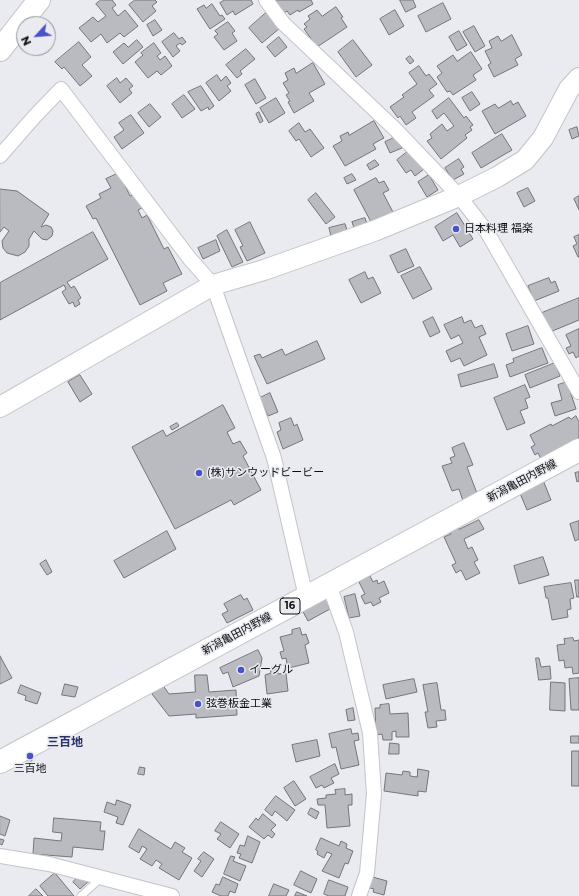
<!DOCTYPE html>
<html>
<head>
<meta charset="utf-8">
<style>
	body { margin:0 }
	#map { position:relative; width:579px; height:896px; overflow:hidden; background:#eaebf1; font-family:Montserrat,sans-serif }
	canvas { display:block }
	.north { position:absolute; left:16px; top:16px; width:40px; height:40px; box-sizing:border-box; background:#eaebf1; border:1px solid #919296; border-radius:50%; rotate:244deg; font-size:11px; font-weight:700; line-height:16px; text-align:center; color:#0c0d0e }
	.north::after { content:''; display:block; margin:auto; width:14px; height:18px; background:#4853c9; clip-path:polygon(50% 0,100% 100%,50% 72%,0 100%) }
</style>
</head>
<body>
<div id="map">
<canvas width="579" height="896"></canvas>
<div class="north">N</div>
</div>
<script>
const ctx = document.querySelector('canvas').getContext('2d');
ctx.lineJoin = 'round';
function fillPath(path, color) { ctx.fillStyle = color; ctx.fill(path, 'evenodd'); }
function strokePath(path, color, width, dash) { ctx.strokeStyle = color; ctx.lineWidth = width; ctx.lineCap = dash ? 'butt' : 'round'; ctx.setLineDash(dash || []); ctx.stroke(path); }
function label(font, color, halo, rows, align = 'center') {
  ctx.font = font + ' Montserrat,"Noto Sans JP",sans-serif'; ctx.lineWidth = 3; ctx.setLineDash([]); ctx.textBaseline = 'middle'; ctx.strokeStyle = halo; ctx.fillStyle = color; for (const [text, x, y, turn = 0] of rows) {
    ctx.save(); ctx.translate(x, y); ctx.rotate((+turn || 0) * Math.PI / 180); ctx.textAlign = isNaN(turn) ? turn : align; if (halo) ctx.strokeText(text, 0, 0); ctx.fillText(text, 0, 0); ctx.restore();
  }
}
const building = new Path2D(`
	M101,0h11l4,5 -4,3 6,8 7,-6 13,16 -14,11 -4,-4 -13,10 -6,-9 -10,8 -12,-14 14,-11 5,5 8,-6 -10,-12z
	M135,0h20l2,2 -5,4 4,5 -13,11 -14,-17z
	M225,0h26l2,4 -18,11 -2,-4 -6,4 -7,-12z
	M276,0h35l2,4 -14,8 -1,-2 -8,5 -3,-4 -3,2z
	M400,0h13l3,7 -10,5z
	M443,3l8,16 -25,13 -8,-16z
	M212,4l8,12 2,-1 3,4 -15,10 -13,-20 7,-4 2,3z
	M336,7l7,10 -2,1 6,9 -30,20 -13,-18 3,-2 -3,-3 6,-5 -2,-3 9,-6 5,6z
	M395,10l9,16 -15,9 -9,-16z
	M267,12l13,16 -18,15 -13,-15z
	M155,20l7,10 -9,6 -6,-11z
	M228,22l7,9 -3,2 5,8 -13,9 -10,-13 4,-3 -3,-3z
	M474,26l11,20 -10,6 -12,-20z
	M459,31l8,14 -10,6 -8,-14z
	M174,33l5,6 3,-2 4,5 -4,3 -2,-2 -4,3 4,5 -7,6 -11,-15z
	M512,35l10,20 -7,4 3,6 -24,12 -6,-12 3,-2 -6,-12 7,-3 -3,-7 9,-5 3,5z
	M279,37l8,10 -12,10 -8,-10z
	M137,40l6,7 -20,17 -10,-12 11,-9 4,4z
	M353,40l19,25 -16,12 -18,-25z
	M79,42l12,15 -9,8 10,11 -12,10 -16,-19 -2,2 -7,-7z
	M154,43l7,10 -4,3 3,4 5,-4 7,10 -11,9 -4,-4 -9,7 -13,-16 8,-7 -2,-2z
	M246,49l9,10 -15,12 2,3 -5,4 -11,-13z
	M471,52l11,17 -9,6 3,5 -23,15 -3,-4 -3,1 -10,-15 5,-4 -5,-7 16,-11 4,6z
	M410,56l4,5 -4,3 -4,-5z
	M313,63l12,21 -16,9 5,8 -20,12 -6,-11 2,-1 -4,-6 3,-2 -6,-10 5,-3 -3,-7 9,-5 2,5z
	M419,66l7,10 3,-2 8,10 -8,6 5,6 -22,16 4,6 -10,7 -6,-9 -2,2 -8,-11 14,-10 -2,-2 15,-11 -8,-11z
	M217,75l4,6 5,-5 5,7 -4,3 4,5 -12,10 -13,-18z
	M117,78l3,5 6,-5 7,8 -4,3 3,4 -12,10 -13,-17z
	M255,79l11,19 -10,6 -11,-19z
	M201,86l13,20 -5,4 -1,-3 -7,4 -13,-19z
	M472,92l8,12 -10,7 -8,-13z
	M184,95l11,14 -13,9 -10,-14z
	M276,98l9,15 -16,10 -9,-15z
	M449,98l15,20 2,-2 7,9 -3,2 2,3 -7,5 2,3 -26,21 -14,-18 5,-3 -2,-4 12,-10 5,7 7,-5 -10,-13 -7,6 -5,-8z
	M511,101l2,4 5,-3 8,14 -31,18 -13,-23 13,-7 3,4z
	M150,104l11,13 -12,10 -11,-14z
	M259,112l4,9 -3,2 -4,-9z
	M131,115l13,18 -22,16 -8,-12 10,-7 -5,-7z
	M374,121l10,17 -11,6 3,5 -31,17 -12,-20 9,-5 -2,-5 8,-4 1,3z
	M299,123l6,9 5,-3 14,19 -13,9 -12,-18 -3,2 -7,-10z
	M577,127l2,9 -7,3 -3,-9z
	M502,134l10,16 -31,18 -9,-15z
	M396,137l6,11 -12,5 -5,-11z
	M410,150l14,19 -9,7 -4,-6 -5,3 -9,-13z
	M459,159l5,8 -3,2 3,5 -11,6 -8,-12z
	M375,160l4,5 -9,5 -3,-5z
	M119,173l11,23 5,-2 7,14 -4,2 4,8 5,-3 17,34 4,-2 14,27 -19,9 4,8 -27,14 -44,-87 -3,1 -7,-13 15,-8 -2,-4 12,-6 -5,-9z
	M352,174l4,6 -9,4 -3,-6z
	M429,175l9,15 -11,7 -9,-15z
	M376,178l3,5 5,-2 5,9 -6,3 11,21 -14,7 -2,-3 -7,4 -17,-32z
	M528,188l7,13 -11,6 -7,-14z
	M0,189l17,2 32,23 -8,13 5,-2 5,2 2,4 -1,5 -5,4 -5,-1 -8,-8 -5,8v7l-4,6 -7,4 -11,-3 -4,-5 -1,-7 7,-10 -5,-4 -4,5z
	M316,193l19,24 -9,7 -18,-24z
	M579,196v14l-5,-11z
	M457,213l16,26 -13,8 -7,-12 -10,6 -8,-14z
	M365,218l4,12 -13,4 -4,-12z
	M250,222l15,31 -18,8 -7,-14 3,-1 -8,-16z
	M345,224l4,12 -17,4 -3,-12z
	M227,230l16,32 -11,5 -15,-31z
	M93,232l15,27 -41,23 4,6 3,-2 2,3 5,9 -3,2 2,4 -5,3 -2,-5 -4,2 -7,-12 4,-3 -2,-4 -64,35v-37z
	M579,235v22h-1l-5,-11 4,-2 -3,-7z
	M216,240l4,11 -17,8 -5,-11z
	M406,249l8,17 -16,7 -8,-17z
	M420,267l12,22 -19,10 -12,-23z
	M365,272l3,7 5,-2 8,16 -20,10 -12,-23z
	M549,278l2,5 4,-2 4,10 -25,10 -6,-15z
	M579,298v22l-29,12 -8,-19z
	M433,317l7,15 -10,5 -7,-15z
	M462,317l2,6 7,-3 4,8 7,-3 4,9 -7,3 8,18 -23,11 -4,-8 -9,4 -5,-11 17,-8 -4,-8 -8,4 -7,-14z
	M528,326l6,18 -22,7 -6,-17z
	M579,329v27l-3,2 -3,-6 -4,2 -3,-6 5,-2 -5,-11z
	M317,341l8,18 -58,25 -13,-28 6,-2 2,4 20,-9 3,6z
	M542,348l6,15 -38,14 -4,-12 8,-3 -1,-3z
	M555,363l5,13 -30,12 -5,-13z
	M494,364l4,13 -37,10 -3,-12z
	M80,375l12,19 -12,8 -12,-20z
	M567,382l9,27 -21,7 -4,-13 11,-3 -4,-15z
	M525,385l5,12 -5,2 3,9 -8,3 5,12 -18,7 -13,-32z
	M270,393l8,19 -10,4 -8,-18z
	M223,405l12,23 -8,4 6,12 7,-3 7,12 -4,3 18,34 -27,15 -3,-5 -56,29 -43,-82 31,-17 3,6z
	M576,416l3,6v16l-38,21 -3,-6 -3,2 -4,-8 4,-2 -5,-10 21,-11 1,2 17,-9 2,2z
	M291,418l3,8 3,-2 6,16 -20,9 -6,-17 4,-2 -2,-7z
	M177,423l2,3 -7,4 -2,-3z
	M464,443l9,22 -6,2 11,29 -15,5 -4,-12 -7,2 -10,-25 10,-3 -2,-5 5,-2 -3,-8z
	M579,472v9l-2,1 -2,-9z
	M543,480l8,20 -24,10 -8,-19z
	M479,520l5,9 -20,10 4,10 4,-2 6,13 -4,2 6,11 -14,7 -5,-10 -5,3 -4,-8 4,-2 -12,-26 7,-3 -3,-6 9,-4 2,5z
	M579,521v18l-4,2 -5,-17z
	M167,531l9,18 -52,29 -10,-17z
	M543,557l6,18 -30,9 -5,-18z
	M46,560l6,12 -5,3 -7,-11z
	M370,576l3,6 4,-2 1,4 6,-3 5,12 -10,5 2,4 -8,4 -2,-4 -6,2 -4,-8 4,-2 -6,-12z
	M575,580h4v17h-2z
	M571,583l3,15 -4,1 1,10 -4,1 1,7 -16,3 -4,-22h-2l-2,-11z
	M355,594l5,22 -11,2 -5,-21z
	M241,595l3,5 3,-2 6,12 -26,13 -5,-9 6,-3 -4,-7z
	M326,595l5,9 -3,1 2,4 -22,12 -7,-13z
	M300,628l2,7 4,-1 3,9 -4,2 4,18 -24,6 -1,-5h3l-1,-6 -4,1 -2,-7 4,-1 -4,-14 12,-3v-4z
	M573,638l1,3 5,-1v33l-6,1 -1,-7 -7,1 -1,-8 -5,1 -2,-16 8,-1 -1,-5z
	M258,650l4,8 -3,18 -26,11 -5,-15 -5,2 -3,-6z
	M0,656l12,22 -12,6z
	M536,658h3l2,9 9,-1 1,13 -12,1z
	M277,667l1,7 8,-1 2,18 -21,3 -2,-19 6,-2 -1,-5z
	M195,675h12l2,17 27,-2 1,25 -41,3v-4l-27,2 -17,-22 10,-10 7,10 26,-2z
	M579,678v32h-8l-2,-31z
	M414,679l3,13 -31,7 -3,-14z
	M551,682l14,1v28l-15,-1z
	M437,683l4,27h4l1,10 -10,1 1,6 -9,1 -3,-16h3l-5,-27z
	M65,684l13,3 -3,10 -13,-2z
	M21,685l20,8 -4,11 -12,-4 1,-4 -8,-3z
	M389,704l1,10 18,-1 1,24h-13v-6l-4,1v8h-9l-1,-6 -6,1 -1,-27h5v-3z
	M353,708l2,12 -7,1 -2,-11z
	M351,729l1,5 6,-1 1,7 -5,1 5,24 -18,4 -5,-22 -4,1 -3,-14z
	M571,736h8v7h-8z
	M317,740l3,16 -24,6 -4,-17z
	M390,743l9,1v10h-10z
	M572,751h7v35h-7z
	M30,755l2,6 -7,4 -3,-6z
	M335,764l4,10 -8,4 3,5 -10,5 -2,-3 -6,3 -6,-11z
	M140,767l5,1 -1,7 -6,-1z
	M418,769l11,2 -3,21 -8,-1v5l-34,-5 2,-18 16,2 1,-4 7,1v4l7,1z
	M294,781l12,18 -11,7 -11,-18z
	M345,789v6l7,-1v11h-4l2,21 -23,2 -2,-23h-7l-1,-6 9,-1v-3l10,-1 -1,-4z
	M276,796l19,14 -8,11 -12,-10 -3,5 -7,-6z
	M117,800l14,5 -8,20 -7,-2 2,-6 -14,-5 3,-10 8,3z
	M311,808l8,4 -3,7 -8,-5z
	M263,814l13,11 -5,5 4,4 -3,4 -4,-3 -4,4 -15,-12 7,-9 2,2z
	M0,816l10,4 -5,16 -5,-2z
	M54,818l47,4 -1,9h5l-2,19 -30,-3 -1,10 -39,-3 1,-16 27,3 1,-8 -9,-1z
	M221,822l18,12 -9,14 -13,-9 4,-5 -6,-3z
	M139,829l32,20 4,-7 10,6 -3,4 10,6 -13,22 -20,-12 3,-4 -6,-4 -4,6 -12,-7 7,-10 -5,-3 -3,7 -10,-6z
	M248,836l12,6 -8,21 -13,-5 2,-4 -4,-1 3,-8 4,1z
	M321,838l18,8 2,-5 6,3 -1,4 7,3 -5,13 -3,-1 -6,15 -17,-7 10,-17 -5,-2 -3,6 -7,-4 1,-3 -2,-1z
	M0,839l4,1 -2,5 -2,-1z
	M204,852l10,7 -12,18 -8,-6 7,-10 -3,-2z
	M231,856l4,1 -2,4 13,5 -6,15 -16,-7z
	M301,871l16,8 -6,14 -17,-8z
	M55,873l19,23h-26l-8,-10z
	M82,874l7,7 -9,8 -7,-7z
	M369,876l18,5 -3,14 -11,-3 1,-3 -8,-2z
	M223,877l15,7 -3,9 -5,-2 -2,5h-7l-9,-4 4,-8 3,1z
	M329,880l19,7 -3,9h-16l-5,-2z
	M274,884l15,6 -3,6h-17z
	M36,889l7,7h-14z
	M297,892l10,4h-12z`);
fillPath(building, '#b9bbc0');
strokePath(building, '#747579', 1);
const lane = new Path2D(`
	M81,896l20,-18`);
const street = new Path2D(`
	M266,0l17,23 112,106 64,67 28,36 92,160
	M0,156l35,-40 26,-27 129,170 23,26 61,173 32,139
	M329,585l17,47 24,101 4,61 -7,79 -8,23
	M0,856l49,8 123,32`);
const secondary = new Path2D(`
	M0,407l213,-122 51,-15 110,-39 85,-35 38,-19 28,-17 18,-22 26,-49 10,-11`);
const primary = new Path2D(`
	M0,50l39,-50
	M0,762l579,-312`);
strokePath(lane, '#c3c4c9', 9);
strokePath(street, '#c3c4c9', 16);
strokePath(secondary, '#c3c4c9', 22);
strokePath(primary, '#c3c4c9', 24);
strokePath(lane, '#fff', 7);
strokePath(street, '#fff', 14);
strokePath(secondary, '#fff', 20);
strokePath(primary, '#fff', 22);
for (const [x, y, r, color] of [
	[456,229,4,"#4853c9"],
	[199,473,4,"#4853c9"],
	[241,670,4,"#4853c9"],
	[198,704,4,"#4853c9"],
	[30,756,4,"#4853c9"]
]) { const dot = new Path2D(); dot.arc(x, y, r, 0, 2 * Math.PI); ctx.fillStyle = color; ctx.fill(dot); strokePath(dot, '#eaebf1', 1.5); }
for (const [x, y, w] of [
	[290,606,20]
]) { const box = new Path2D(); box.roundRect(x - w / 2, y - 8, w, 16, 3); ctx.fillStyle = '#eaebf1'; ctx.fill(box); strokePath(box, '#0c0d0e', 1); }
label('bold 10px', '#0c0d0e', null, [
	["16",290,606]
]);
label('11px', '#0c0d0e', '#eaebf1', [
	["日本料理 福楽",464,229],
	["(株)サンウッドビービー",207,473],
	["イーグル",249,670],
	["弦巻板金工業",206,704],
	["三百地",30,769,"center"]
], 'left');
label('11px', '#0c0d0e', '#eaebf1', [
	["新潟亀田内野線",522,481,-28],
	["新潟亀田内野線",237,634,-28]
]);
label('bold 12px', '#2a326c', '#eaebf1', [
	["三百地",65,742]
]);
</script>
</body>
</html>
